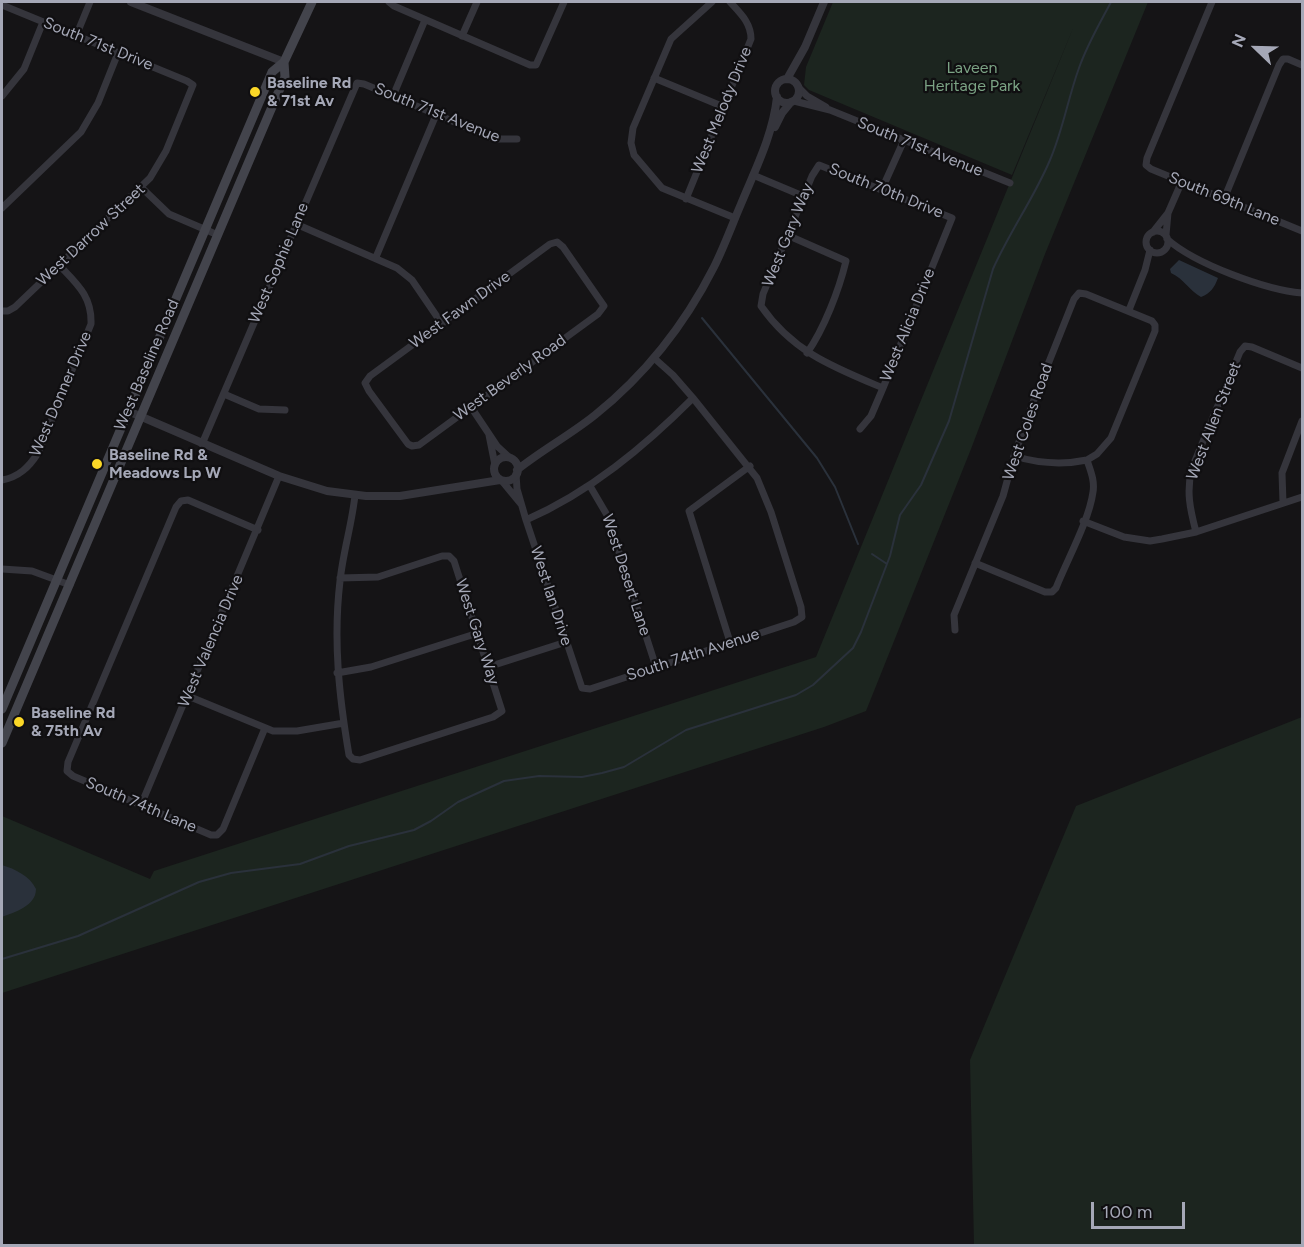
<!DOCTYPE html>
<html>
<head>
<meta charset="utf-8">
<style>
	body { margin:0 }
	#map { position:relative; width:1304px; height:1247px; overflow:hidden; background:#151416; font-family:Figtree,sans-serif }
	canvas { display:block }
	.frame { position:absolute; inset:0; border:3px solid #a5a8b7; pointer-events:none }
	.north { position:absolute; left:1226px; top:18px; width:60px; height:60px; -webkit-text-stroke:4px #100f11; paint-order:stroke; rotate:293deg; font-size:16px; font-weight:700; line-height:24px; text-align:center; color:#a5a8b7 }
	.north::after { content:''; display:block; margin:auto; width:21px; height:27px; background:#a5a8b7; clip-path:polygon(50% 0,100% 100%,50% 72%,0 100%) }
	.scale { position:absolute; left:1091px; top:1202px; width:94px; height:27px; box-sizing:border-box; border:3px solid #a5a8b7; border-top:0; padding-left:8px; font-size:18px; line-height:21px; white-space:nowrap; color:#a5a8b7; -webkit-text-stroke:4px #100f11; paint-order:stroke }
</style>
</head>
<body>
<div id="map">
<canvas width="1304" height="1247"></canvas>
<div class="frame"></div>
<div class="north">N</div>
<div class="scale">100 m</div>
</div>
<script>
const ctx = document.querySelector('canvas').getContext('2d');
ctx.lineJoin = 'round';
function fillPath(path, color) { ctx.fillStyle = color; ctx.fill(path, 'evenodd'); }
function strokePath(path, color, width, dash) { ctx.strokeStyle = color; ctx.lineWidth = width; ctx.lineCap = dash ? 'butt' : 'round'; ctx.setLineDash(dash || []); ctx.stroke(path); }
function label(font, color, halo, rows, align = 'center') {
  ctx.font = font + ' Figtree,sans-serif'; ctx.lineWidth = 4.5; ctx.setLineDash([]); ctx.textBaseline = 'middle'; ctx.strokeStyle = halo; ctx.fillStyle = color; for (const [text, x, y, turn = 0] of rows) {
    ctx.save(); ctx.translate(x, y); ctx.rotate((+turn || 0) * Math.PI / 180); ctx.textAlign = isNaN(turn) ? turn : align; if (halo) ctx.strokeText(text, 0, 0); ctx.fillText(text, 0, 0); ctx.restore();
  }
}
fillPath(new Path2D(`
	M833,2h315l-103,252 -74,195 -105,262 -42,16 -822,266v-177l148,63 4,-8 662,-214 258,-631 -62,149 -203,-85 -5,-5 2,-18z
	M1302,717v528h-328l-4,-185 106,-254z`), '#1c251f');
fillPath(new Path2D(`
	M1179,260l39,18c-4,10 -7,15 -17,19 -12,-7 -17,-18 -30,-24l-1,-4z
	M2,865c13,4 28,11 34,24 0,17 -21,23 -34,28z`), '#2a313b');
strokePath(new Path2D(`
	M702,318l115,140 18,29 23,57
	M872,554l15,10
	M2,959l76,-23 121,-54 32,-9 69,-9 49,-18 65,-16 17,-9 27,-19 46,-21 35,-5 43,1 20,-4 22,-6 62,-37 110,-35 17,-10 40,-37 8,-16 29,-76 10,-41 21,-30 28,-64 44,-152c17,-38 41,-71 57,-109 13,-30 18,-62 29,-92 8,-23 21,-45 32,-66`), '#2a313b', 2);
strokePath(new Path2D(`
	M389,2l5,4 136,59h6l28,-63
	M712,2l-41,37 -38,89 -2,15 3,12 28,33 73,30
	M1212,2l-65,156 -1,7 5,4 151,62
	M2,5l185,76 6,4 -27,66 -16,27 -135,129 -7,4h-6
	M76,36l14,-34
	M462,36l15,-34
	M654,78l70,29
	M798,87l9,9 19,11
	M2,96l22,-27 19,-47
	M393,96l32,-76
	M794,101l36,9 180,73
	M753,175l50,21
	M142,188l27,26 49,21
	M882,189l22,-49
	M686,199l65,-160c0,-16 -10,-25 -21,-37
	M1224,199l55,-134 4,-6h5l14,6
	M2,208l79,-76 17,-29 20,-50
	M296,224l101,44 15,12 30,44
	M1146 242a11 11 0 1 1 22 0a11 11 0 1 1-22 0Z
	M1153,232l15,-19
	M787,235l59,26c-7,29 -22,68 -39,92
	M1166,235l2,-22 14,-32
	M1167,239c28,25 99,51 135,54
	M557,242l6,5 41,59 -6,8 -179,131 -7,1 -4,-2 -39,-53 -4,-8 5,-7 180,-132z
	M376,257l60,-142
	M1129,310l16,-40 5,-20
	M224,394l35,15 26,1
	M471,407l26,39 13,12
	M860,429l11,-13 12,-28 69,-170 -133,-53 -7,11 -49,118 -2,12c32,46 72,61 122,82
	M489,435l6,30
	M202,444l155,-361 7,1 131,55h22
	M1014,456c23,7 49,9 73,4
	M516,474l1,15 9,31 56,168 8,1 204,-67 8,-5 -1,-10 -30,-95 -14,-34 -64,-80 -20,-23 -19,-17
	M2,480c17,-3 27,-13 36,-27l53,-129c1,-28 -14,-40 -32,-59
	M502,481l19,23
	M590,486l17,29 49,152
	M1283,503l-1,-30 20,-52
	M526,520c64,-28 118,-73 167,-122
	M1083,521l41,16 26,4 12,-2 34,-7 106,-35
	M258,530l-70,-30 -7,1 -5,6 -108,255 -1,9 6,5 138,59h6l6,-6 42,-101
	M1196,532c-6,-23 -10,-41 -4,-64l48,-116 5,-6 7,1 50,21
	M2,569l30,2 38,14
	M340,578l38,-1 64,-21h7l5,5 48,150 -9,6 -133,43 -7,-1 -4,-4c-10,-59 -16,-115 -9,-174 3,-29 12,-57 15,-86
	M955,630l-1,-15 49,-119 11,-40 21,-59 39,-98 5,-6 7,1 66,27 3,4v6l-44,107 -14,16 -10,6c3,10 8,20 6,32 -4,29 -26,68 -37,96l-4,4h-7l-70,-29
	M730,642l-41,-131 61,-45
	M488,667l78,-25
	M337,673l34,-6 107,-34
	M188,696l85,35h24l47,-8
	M141,805l138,-329`), '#35353c', 7);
strokePath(new Path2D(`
	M131,2l153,60
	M787,79l18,-32 19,-45
	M775 91a12 12 0 1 1 24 0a12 12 0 1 1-24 0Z
	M775,127l7,-14 9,-11
	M128,411l151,65 48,15 39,5h34l100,-16
	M494 469a12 12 0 1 1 24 0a12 12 0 1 1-24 0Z
	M517,470c25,-20 53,-35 78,-55 50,-40 90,-91 119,-148 10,-20 18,-42 27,-63 14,-34 32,-69 36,-107`), '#35353c', 8);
strokePath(new Path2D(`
	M2,709l270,-637 12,-10 28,-60
	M2,743l267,-629 16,-37 -1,-15`), '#43444c', 9);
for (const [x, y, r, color] of [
	[255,92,6,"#fbd727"],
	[97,464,6,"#fbd727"],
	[19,722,6,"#fbd727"]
]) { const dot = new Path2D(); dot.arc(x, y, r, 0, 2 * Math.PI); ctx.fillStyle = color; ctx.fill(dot); strokePath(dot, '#100f11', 2); }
label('16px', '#a5a8b7', '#100f11', [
	["South 71st Drive",98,44,22],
	["West Melody Drive",722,110,-68],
	["South 71st Avenue",437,113,22],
	["South 71st Avenue",920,147,22],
	["South 70th Drive",886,191,22],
	["South 69th Lane",1224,199,22],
	["West Darrow Street",91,235,-43],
	["West Gary Way",788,235,-68],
	["West Sophie Lane",279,263,-67],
	["West Fawn Drive",460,310,-36],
	["West Alicia Drive",908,325,-68],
	["West Baseline Road",147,365,-67],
	["West Beverly Road",510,378,-36],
	["West Donner Drive",61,394,-67],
	["West Allen Street",1214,421,-69],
	["West Coles Road",1028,422,-71],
	["West Desert Lane",626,575,72],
	["West Ian Drive",551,596,72],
	["West Gary Way",477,632,72],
	["West Valencia Drive",211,641,-67],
	["South 74th Avenue",693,655,-18],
	["South 74th Lane",141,805,23]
]);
label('16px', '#7ba384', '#100f11', [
	["Laveen",972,68],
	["Heritage Park",972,86]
]);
label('bold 16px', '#a5a8b7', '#100f11', [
	["Baseline Rd",267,83],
	["& 71st Av",267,101],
	["Baseline Rd &",109,455],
	["Meadows Lp W",109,473],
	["Baseline Rd",31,713],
	["& 75th Av",31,731]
], 'left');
</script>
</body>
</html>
